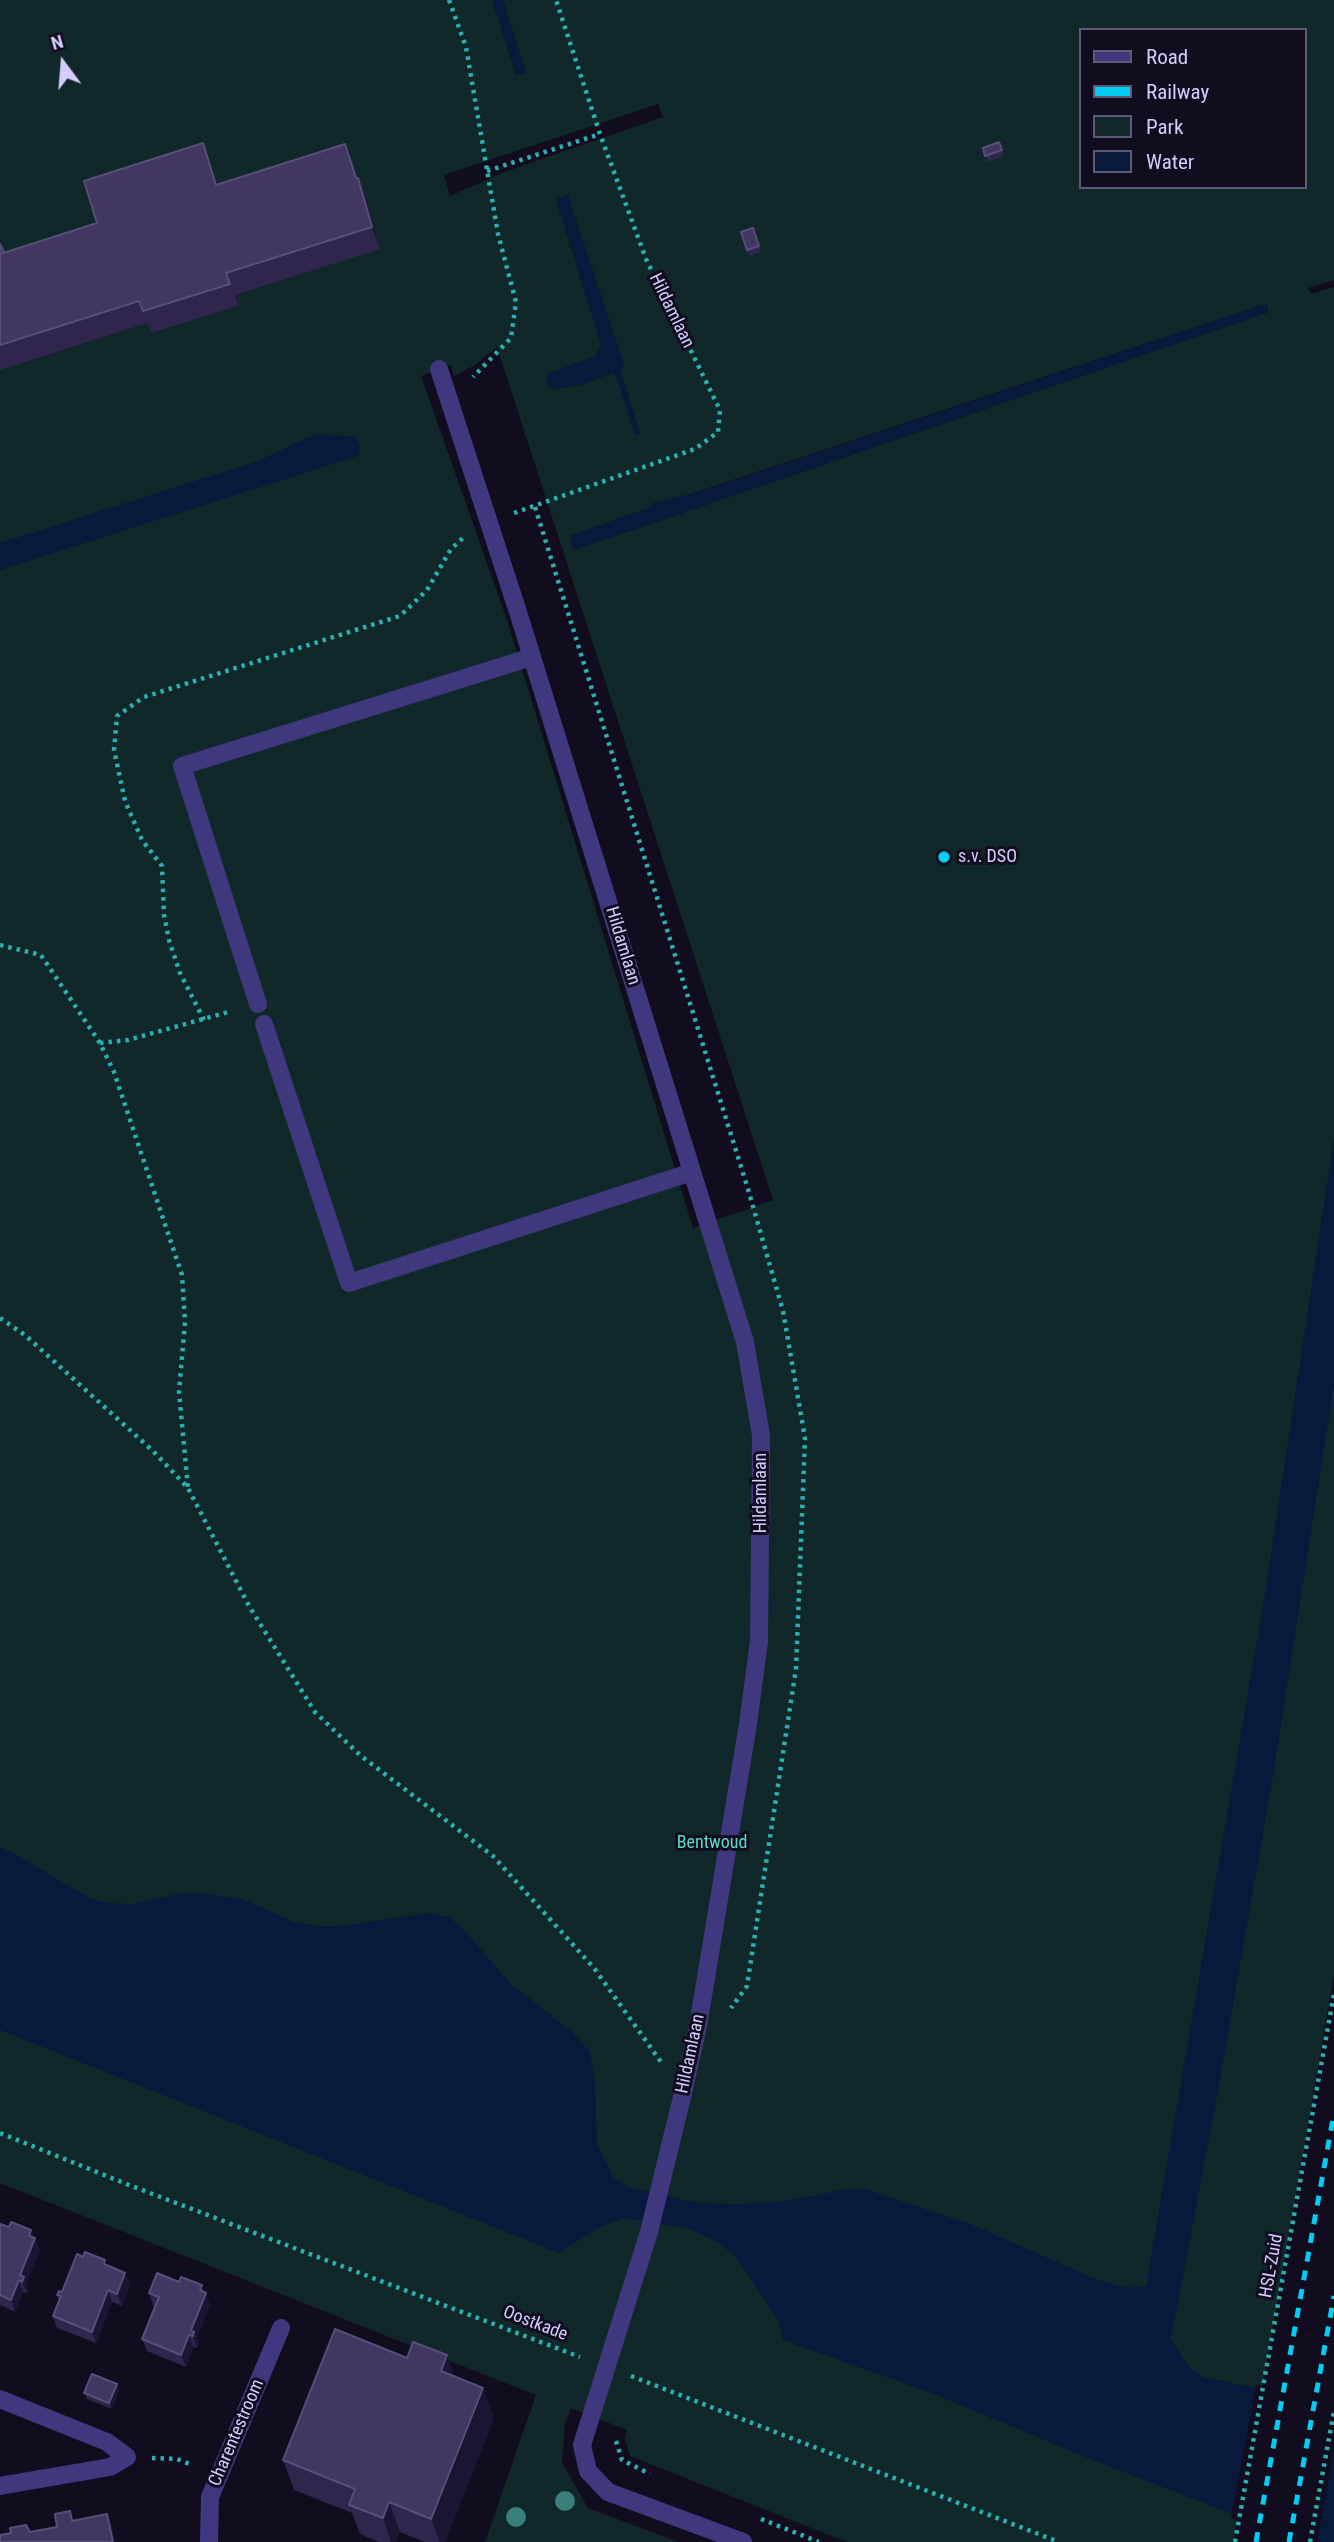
<!DOCTYPE html>
<html>
<head>
<meta charset="utf-8">
<style>
	body { margin:0 }
	#map { position:relative; width:1334px; height:2542px; overflow:hidden; background:#110d1f; font-family:"Roboto Condensed",sans-serif }
	canvas { display:block }
	.legend { position:absolute; left:1079px; top:28px; width:228px; height:161px; box-sizing:border-box; background:#110d1f; border:2px solid #5f5978; margin:0; padding:9px 12px; list-style:none; font-size:21px; color:#d4cbfe }
	.legend li { display:flex; align-items:center; gap:14px; height:35px }
	.legend b { width:35px; border:2px solid #5f5978 }
	.north { position:absolute; left:28px; top:28px; width:70px; height:70px; -webkit-text-stroke:5px #110d1f; paint-order:stroke; rotate:344deg; font-size:19px; font-weight:700; line-height:28px; text-align:center; color:#d4cbfe }
	.north::after { content:''; display:block; margin:auto; width:24px; height:32px; background:#d4cbfe; clip-path:polygon(50% 0,100% 100%,50% 72%,0 100%) }
</style>
</head>
<body>
<div id="map">
<canvas width="1334" height="2542"></canvas>
<ul class="legend">
<li><b style="height:9px;background:#3f387e"></b>Road</li>
<li><b style="height:9px;background:#03cdf3"></b>Railway</li>
<li><b style="height:19px;background:#102829"></b>Park</li>
<li><b style="height:19px;background:#09193b"></b>Water</li>
</ul>
<div class="north">N</div>
</div>
<script>
const ctx = document.querySelector('canvas').getContext('2d');
ctx.lineJoin = 'round';
function fillPath(path, color) { ctx.fillStyle = color; ctx.fill(path, 'evenodd'); }
function strokePath(path, color, width, dash) { ctx.strokeStyle = color; ctx.lineWidth = width; ctx.lineCap = dash ? 'butt' : 'round'; ctx.setLineDash(dash || []); ctx.stroke(path); }
function label(font, color, halo, rows, align = 'center') {
  ctx.font = font + ' "Roboto Condensed",sans-serif'; ctx.lineWidth = 6; ctx.setLineDash([]); ctx.textBaseline = 'middle'; ctx.strokeStyle = halo; ctx.fillStyle = color; for (const [text, x, y, turn = 0] of rows) {
    ctx.save(); ctx.translate(x, y); ctx.rotate((+turn || 0) * Math.PI / 180); ctx.textAlign = isNaN(turn) ? turn : align; if (halo) ctx.strokeText(text, 0, 0); ctx.fillText(text, 0, 0); ctx.restore();
  }
}
fillPath(new Path2D(`
	M0,0h492l24,75 9,-3 -22,-72h831v280l-26,8 3,6 23,-7v1688l-72,415 -56,-12 32,139 -5,25h-386l-217,-86 -5,-18 2,-8 -56,-22 -6,15 -3,40 26,45 90,34h-193l51,-147 -536,-212zM1080,30h224v157h-224zM658,104l5,13 -156,54 -57,25 -6,-21zM556,199l65,174 19,61 -24,-58 -4,-3 -30,11 -30,5 29,-26 15,-7 5,-12zM1262,305h5l1,7 -691,237 -5,-2v-12l97,-34zM497,347l276,853 -80,28 -186,-608 -86,-244 30,-11 3,11 21,-11z`), '#102829');
fillPath(new Path2D(`
	M492,0h11l23,72 -10,3z
	M568,195l56,169 -3,9 19,61 -5,1 -19,-59 -4,-3 -31,11 -29,5 -7,-7 4,-9 47,-17 5,-12 -45,-145z
	M1262,305h5l1,7 -691,237 -7,-5 2,-9 74,-26 7,-6 46,-11z
	M313,435l41,1c5,7 7,11 4,20l-358,114v-27l258,-82z
	M1334,1138v246l-60,386 -56,321 -47,248 17,27 15,11 131,28v137h-30l-221,-86 -149,-62 -151,-54 -4,-18 -41,-62 -17,-16 -33,-16 -63,-10 -27,10 -39,25 -559,-223v-183l17,8 72,43 16,5 27,1 47,-10 18,-1 45,6 52,23 22,4h25l89,-13 19,4 13,11 48,55 62,49 18,20 5,30 2,62 16,33 17,11 68,15 39,1 43,-2 62,-12 23,-1 108,36 120,53 33,10 20,-2 119,-692z`), '#09193b');
fillPath(new Path2D(`
	M1256,2385l78,17v48l-17,92h-23l-63,-24z`), '#110d1f');
strokePath(new Path2D(`
	M449,0l17,47 32,187 18,68 -5,36 -38,39
	M487,171l113,-37
	M535,507l213,682 35,122 22,127 -9,231 -49,317 -16,22
	M514,513l181,-64 23,-17 2,-22 -74,-151 -46,-125 -44,-134
	M0,945l41,10 59,88 14,29 68,203 3,47 -6,70 9,96
	M204,1020l-24,-47 -11,-33 -5,-25 -2,-49 -20,-26 -17,-39 -11,-51 3,-34 27,-19 256,-81 27,-26 24,-41 14,-13
	M100,1043l28,-3 104,-29
	M0,1318l25,17 128,116 35,37 61,118 66,106 46,44 132,100 101,112 67,94
	M0,2133l129,52 451,172
	M631,2376l428,166
	M616,2441l6,19 28,14
	M152,2458l25,1 15,6
	M761,2519l58,23
	M1235,2542l99,-548
	M1310,2542l24,-131`), '#2eafaf', 4.5, [3.5, 5]);
strokePath(new Path2D(`
	M258,1004l-76,-238 350,-109
	M264,1024l85,259 343,-111`), '#3f387e', 18);
strokePath(new Path2D(`
	M439,369l79,243 227,730 16,93 -2,206 -11,83 -50,302 -15,67 -34,139 -67,213 6,26 20,21 135,50
	M0,2399l107,43 20,15 -17,10 -110,19
	M209,2542l1,-45 71,-169`), '#3f387e', 18);
strokePath(new Path2D(`
	M1256,2542l78,-429
	M1289,2542l45,-246`), '#03cdf3', 5, [10, 9]);
ctx.fillStyle = '#397f7a';
for (const [x, y] of [
	[565,2501],
	[516,2517]
]) { ctx.beginPath(); ctx.arc(x, y, 10, 0, 2 * Math.PI); ctx.fill(); }
fillPath(new Path2D(`
	M999,142l5,14 -16,6 -5,-14z
	M203,143l14,42 128,-41 21,56 14,49 -145,46 3,11 -87,27 -4,-10 -147,47v-126l4,8 93,-29z
	M753,228l8,24 -12,4 -8,-24z
	M0,2224l34,13 6,13 -14,33 2,6 -1,4 -4,-1 -8,20 -15,-7z
	M107,2266l18,7 5,12 -8,21 -10,-4 -16,41 -39,-15 -4,-12 6,-15 -2,-6z
	M205,2292l5,13 -13,33 2,6 -2,4 -4,-1 -7,20 -39,-16 -5,-12 13,-33 -2,-1 -4,-12z
	M455,2377l39,41 -49,124h-20l-25,-10 -4,10h-17l-19,-8 -8,-21 -58,-23 -11,-30z
	M119,2390l-7,19 -25,-10 -3,-6z`), '#2f254d');
fillPath(new Path2D(`
	M358,178l8,22 14,49 -8,-22z
	M31,2230l9,20 -14,33 2,6 -1,4 -7,-18z
	M125,2273l5,12 -8,21 -5,-12z
	M19,2280l4,12 -8,20 -4,-12z
	M202,2285l8,20 -13,33 2,6 -2,4 -6,-18z
	M108,2290l4,12 -16,41 -4,-11z
	M189,2335l4,12 -7,20 -5,-12z
	M447,2355l11,30 -17,-14z
	M117,2384l2,6 -7,19 -3,-6z
	M483,2388l11,30 -49,124h-5l-9,-23z
	M389,2502l11,30 -4,10h-5l-8,-24z
	M107,2514l5,11 3,17h-2z`), '#1c1433');
const building = new Path2D(`
	M999,142l3,8 -17,6 -2,-8z
	M203,143l13,42 129,-41 11,34h2l14,49 -146,46 4,11 -87,27 -4,-10 -139,44v-91l97,-31 -13,-42z
	M753,228l6,18 -12,4 -6,-18z
	M0,244l4,8 -4,2z
	M11,2222l20,8 -2,6 6,2 -15,37 4,2 -2,5 -3,-2 -8,20 -11,-5v-71l9,3z
	M85,2252l20,8 -1,4 21,9 -8,21 -9,-4 -16,42 -39,-16 8,-20 -4,-1 2,-4 3,1 15,-38 6,3z
	M157,2273l22,9 2,-5 21,8 -2,5 6,3 -15,37 3,2 -1,4 -4,-1 -8,20 -39,-16 17,-42 -10,-4z
	M335,2329l72,29 6,-16 34,13 -6,16 42,17 -52,131 -42,-17 -6,16 -34,-13 6,-16 -72,-29z
	M92,2374l25,10 -8,19 -25,-10z
	M70,2511l2,10 35,-7 6,28h-113v-7l11,-2 -1,-5 16,-3 4,7 27,-5 -2,-13z`);
fillPath(building, '#413760');
strokePath(building, '#584e79', 2);
for (const [x, y, r, color] of [
	[944,857,7,"#03cdf3"]
]) { const dot = new Path2D(); dot.arc(x, y, r, 0, 2 * Math.PI); ctx.fillStyle = color; ctx.fill(dot); strokePath(dot, '#110d1f', 2.5); }
label('18px', '#d4cbfe', '#110d1f', [
	["Hildamlaan",671,311,64],
	["Hildamlaan",622,946,73],
	["Hildamlaan",761,1493,-90],
	["Hildamlaan",691,2054,-78],
	["HSL-Zuid",1272,2266,-80],
	["Oostkade",535,2324,21],
	["Charentestroom",237,2433,-67]
]);
label('18px', '#d4cbfe', '#110d1f', [
	["s.v. DSO",958,857]
], 'left');
label('18px', '#59ddc4', '#110d1f', [
	["Bentwoud",712,1843]
]);
</script>
</body>
</html>
